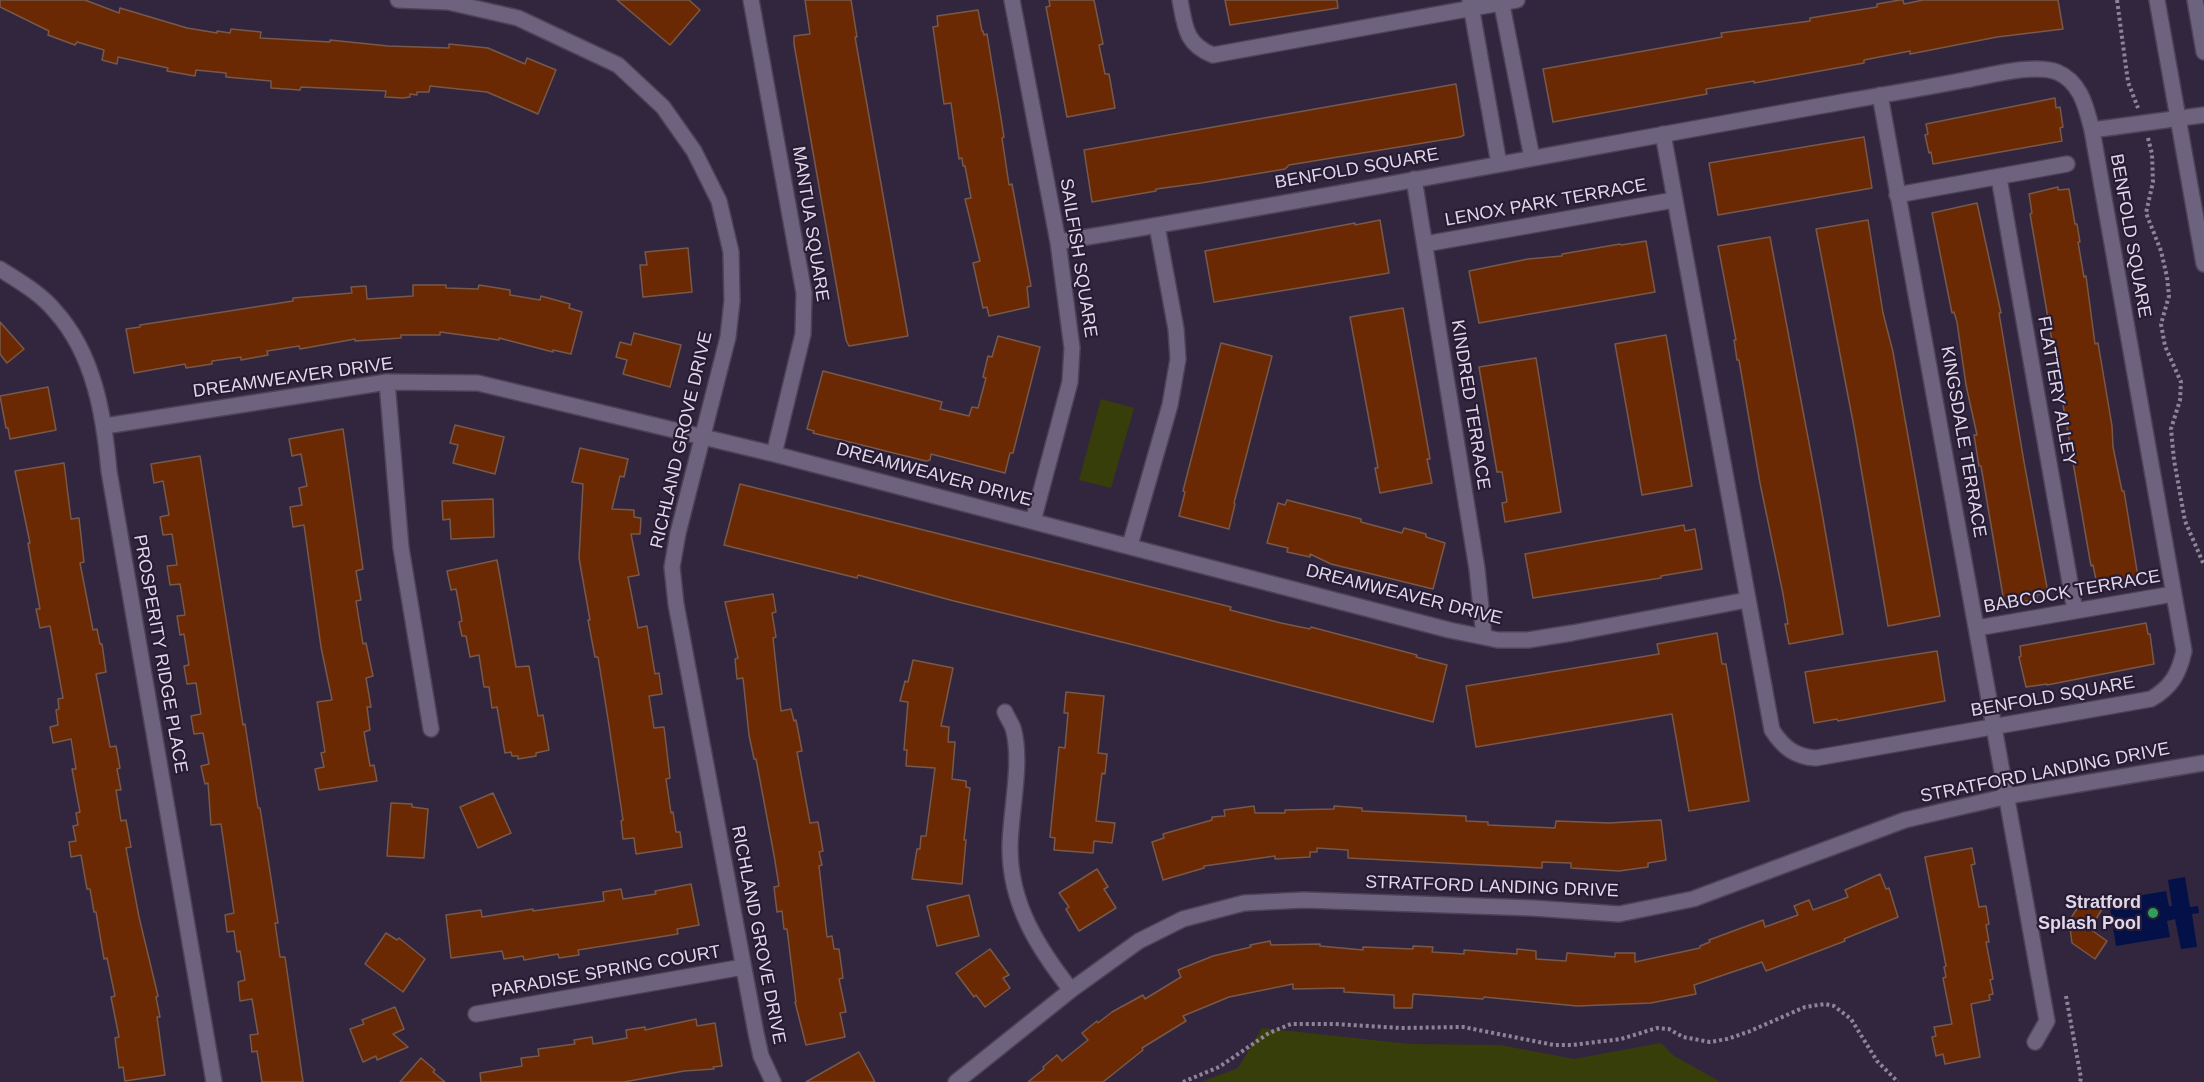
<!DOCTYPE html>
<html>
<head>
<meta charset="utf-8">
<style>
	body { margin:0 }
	canvas { display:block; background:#31263e }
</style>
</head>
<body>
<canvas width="2204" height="1082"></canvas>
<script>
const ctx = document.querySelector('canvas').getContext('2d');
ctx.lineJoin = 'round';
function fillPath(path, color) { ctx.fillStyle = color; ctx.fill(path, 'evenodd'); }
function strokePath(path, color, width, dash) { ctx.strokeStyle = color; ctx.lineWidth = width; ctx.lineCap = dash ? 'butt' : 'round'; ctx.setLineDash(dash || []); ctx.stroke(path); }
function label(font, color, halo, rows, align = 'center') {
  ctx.font = font + ' Helvetica,sans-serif'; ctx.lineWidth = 4.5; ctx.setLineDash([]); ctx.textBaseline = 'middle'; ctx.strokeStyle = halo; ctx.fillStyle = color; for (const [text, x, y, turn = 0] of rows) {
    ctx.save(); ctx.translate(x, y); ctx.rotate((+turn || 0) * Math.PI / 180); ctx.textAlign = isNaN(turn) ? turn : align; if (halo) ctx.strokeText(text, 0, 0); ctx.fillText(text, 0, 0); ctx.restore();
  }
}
fillPath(new Path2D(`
	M1101,399l33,9 -23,80 -32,-8z
	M1262,1028l148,16 90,1 74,14 87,-16 13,13 47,26h-520l37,-14z`), '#373e09');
fillPath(new Path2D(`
	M2185,877l5,30 8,-1 1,7 -7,1 5,33 -16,2 -6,-30 -8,2 3,16 -54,9 -7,-45 57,-10 3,15h3l-4,-26z`), '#031148');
const building = new Path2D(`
	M0,0h85l34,13 1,-5 67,20 30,5v-2l13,2 1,-4 30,3 -1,6 70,4v-2l58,6 61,2v-4l39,4 37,16 2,-6 29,12 -18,44 -51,-22 -57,-6 -1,6h-12v3l-7,-1v3l-7,1 -18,-1 1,-6 -85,-4 -1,3 -29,-2v-7l-45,-4v-4l-30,-3 -1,6 -28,-5 1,-3 -50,-11 -1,7 -15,-4 2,-10 -27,-8 -2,3 -27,-10 1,-4 -49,-24z
	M617,0h72l11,10 -30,35z
	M805,0h46l6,37h-2l53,299 -59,10 -3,-6 -52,-296v-8l16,-2z
	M1049,0h45l9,44 -4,1 6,29h4l6,34 -48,9 -21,-110 4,-1z
	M1225,0h112l1,8 -108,17z
	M1900,0h3l1,4 19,-4h135l5,29 -66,8 -87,17v-3l-46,9v3l-110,20v-2l-48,8 1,5 -154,28 -10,-53 179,-32 -1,-4 89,-12v-3l67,-11v-3z
	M978,10l4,21h1l1,4 3,-1 14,84 3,19 -2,1 7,47 3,-1 19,102 -4,1 2,20 -40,9 -2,-9 -4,1 -10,-45 7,-2 -15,-62 6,-1 -6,-32h-2l-1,-8 -3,1 -8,-56 -7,1 -11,-77 5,-1 -1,-10z
	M1456,84l8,51 -4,2 -171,28 -4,4 -84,14 -45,6v2l-64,11 -8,-52z
	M2055,98l1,10 4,-1 3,20 -3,1 2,13 -129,23 -2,-12 -2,1 -4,-18 3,-1 -2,-10z
	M1864,137l8,51 -154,27 -9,-52z
	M2058,187v3l11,-1 6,35h2l3,18h-2l6,35 2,-1 9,68 3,-1 14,83 1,21 9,44h2l14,86 -9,2v3l-21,4v-3l-11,2 -4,-20 -2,1 -61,-352 2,-1 -3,-19z
	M1977,203l24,110h-2l25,149 24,131 -11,2v4l-20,4 -1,-3 -12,2 -23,-136h-2l-5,-31h3l-11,-50 -9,-63 -3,-10 -2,1 -20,-100z
	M1380,220l9,53 -175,29 -9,-51 150,-28v2z
	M1868,220l15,93 10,39 47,264 -52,10 -34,-199 -38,-198z
	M1770,237l50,264 23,133 -54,10 -4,-20h3l-5,-30 -23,-111 -21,-123h-2l-3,-20h2l-18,-94z
	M1646,241l9,51 -176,31 -10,-52 59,-12 34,-3v-2l58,-10 1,1z
	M688,248l4,44 -49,5 -3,-32h7l-2,-13z
	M413,285h33v3l32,1 1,-4 31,5v5l30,5 1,-4 29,8 -1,4 13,4 -11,42 -18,-4v2l-54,-14v2l-59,-8v3h-39v3l-46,3v-2l-55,10 -1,-3 -32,5 1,4 -27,5v-3l-29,4v3l-26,4 -1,-4 -51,9 -8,-44 14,-2v-2l153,-24v-3l59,-5 -1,-6 15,-1 1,13 46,-3z
	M1403,308l27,151h-3l5,24 -52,10 -5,-25h3l-28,-151z
	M0,322l24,27 -17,14 -7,-9z
	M634,333l47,12 -11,42 -47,-13 4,-14 -11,-3 4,-15 11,3z
	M1666,335l26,151 -50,9 -27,-151z
	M998,336l42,11 -27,106h-3l-5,20 -74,-19 -1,6 -4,1 -113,-28 1,-2 -7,-2 16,-58 119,31 -2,7 29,7 3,-9 6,1 8,-30 -3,-1 5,-21 4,1z
	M1221,343l51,13 -38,147 1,1 -6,25 -50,-13 6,-24 -2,-1z
	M1536,358l25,154 -56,10 -3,-19 5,-1 -5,-30h-5l-18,-105z
	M48,387l8,43 -46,9 -2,-11h-2l-6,-32z
	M455,425l49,12 -9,37 -42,-11 5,-18 -8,-2z
	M343,429l20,140 -7,2 5,29 -5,1 7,43 3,-1 7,33 -7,2 5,29h-4l3,23 -6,2 6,34 4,-1 3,16 -58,9 -4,-21 9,-2 -3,-14 4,-1 -8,-50 15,-2 -11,-53 -17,-122 -11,2 -3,-20 12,-2 -3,-17 8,-2 -6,-32 -9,2 -3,-17z
	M580,448l48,11 -4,18 -4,-1 -8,33 22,1v7l7,1 -1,16h-9l8,41 -11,2 10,51 9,-2 8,48 4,-1 3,21 -13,2 5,32 10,-1 6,51 -4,1 5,34 2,-1 3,20h4l2,15 -46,7 -2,-16 -11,1 -2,-18 2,-1 -15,-101 -10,-62h-3l-7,-37h2l-11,-62 4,-74 -11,-2z
	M200,456l43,269 2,-1 13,84h2l18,115h-3l5,34h5l18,125h-41l-5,-31 -5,1 -2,-17 8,-1 -6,-35 -12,2 -2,-19 7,-2 -5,-29 -3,1 -3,-21 -7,1 -2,-17 9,-2 -13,-89 -10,1 -3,-42 -3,1 -4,-18 8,-2 -6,-31 -9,1 -3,-18 10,-2 -5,-31 -9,1 -3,-18 5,-1 -5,-31 -4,1 -3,-19 8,-1 -5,-31 -10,1 -3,-19 10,-1 -5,-31 -9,1 -3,-18 9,-2 -6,-34 -9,2 -3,-19z
	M64,463l7,56 8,-1 5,44 -4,1 13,67 4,-1 3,15h2l4,28 -10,2 14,73 6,-1 4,22 -3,1 4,21h-5l5,31 5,-1 5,27 -5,1 13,69 19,79 -2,1 4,20h-3l8,58 -40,6 -2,-14 -4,1 -4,-30 4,-1 -8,-40 4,-1 -8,-38 -3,1 -8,-47h-2l-4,-23h-3l-6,-34 -10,2 -2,-15 7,-1 -3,-15 5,-1 -2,-12 4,-1 -8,-43h4l-5,-30 -18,4 -3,-16 8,-2 -2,-15 3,-1 -1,-10 5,-1 -13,-72 -10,2 -4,-19h4l-8,-43 -4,-23h2l-15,-72z
	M740,484l491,123 -1,3 51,13 29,6 1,-2 106,28 -1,2 31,8 -14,57 -295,-76 -184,-45 -96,-26 -1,3 -133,-33z
	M493,499l1,38 -43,2 -1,-20 -7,1 -1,-19z
	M1287,500l74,19v3l41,11 2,-5 22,6v3l19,6 -12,46 -102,-25 -21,-10v3l-23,-5 1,-4 -21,-5 11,-40 7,2z
	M1684,525l1,6 10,-2 7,40 -41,7v2l-128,20 -8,-44z
	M497,560l19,107 13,-1 9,50 5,-1 6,35 -13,3v3l-18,3v-3h-6l-1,-4 -6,1 -8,-46 -5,1 -3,-21h-5l-5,-32 -9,2 -4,-21h-4l-3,-14 3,-1 -6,-32 -5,1 -4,-19z
	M773,594l3,18 -4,1 4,24 -3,1 8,73 10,-2 3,12 2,-1 6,31 -5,1 13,71 8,-1 5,29 -4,1 3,13 -3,1 8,71 5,-1 2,13h5l4,29 -4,1 7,33 -6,1 5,24 -39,8 -11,-43h1l-9,-73h-3l-2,-18 -5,1 -3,-25 5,-1 -5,-31 -18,-96h-2l-5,-24 -6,-57 -6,1 -2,-20 3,-1 -13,-56z
	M2146,623l2,11h2l4,30 -107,21v-1l-21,3 -7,-30 2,-1 -1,-10z
	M1717,633l5,31h4l23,137 -60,10 -17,-97 -196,33 -10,-61 193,-32 -2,-10z
	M1937,651l8,50 -107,20 -1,-2 -23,4 -9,-51z
	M913,660l40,8 -12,58 8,1 -1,15h7l-3,37 14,2v6l4,1 -6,52h2l-4,44 -50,-5 5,-30h3l1,-13h5l9,-68 -29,-2 1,-16h-3l4,-48 -8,-1 5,-20 3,1z
	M1066,692l38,4 -6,57 9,1 -2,20 -3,-1 -6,48 19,2 -3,20 -18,-2 -1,12 -39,-3 1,-12 -5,-1 9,-90 6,1 3,-35h-4z
	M493,793l18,40 -33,15 -18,-41z
	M391,803l21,1v3l16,2 -4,49 -37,-2z
	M1254,806l1,7h30v-3l49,-1v-3l28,2v3l104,5v5l22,1v3l67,3 1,-7 53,2 52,-3 5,40 -18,3v4l-29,4 -48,-3v-5l-29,-1v6l-194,-10v-8l-31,-2v4h-7v5l-35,2v-3l-71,10v2l-41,12 -11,-38 12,-4 -1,-4 49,-14v-3l13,-1 -1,-6z
	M1972,848l3,16 -4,1 8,42 7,-1 3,18 -3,1 3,17h-3l7,37 -3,1 3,14 -4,1 1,5 -19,4 9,53 -35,7 -2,-10 -7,2 -4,-19 4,-1 -2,-9 18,-3 -9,-46 3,-1 -2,-10 2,-1 -21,-109z
	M1097,869l11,18 -4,2 12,19 -37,23 -13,-22 3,-2 -10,-14z
	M1880,874l6,15 3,-1 9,29 -54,22 1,2 -79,30 -4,-9 -68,23 2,9 -45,9 -74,3 -93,-9 -1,2 -70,-5 -1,14h-18v-13l-50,-3v-4l-51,1v-5l-64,13 -46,19 3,5 -44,27 1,2 -40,32h-75l16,-13 -1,-2 14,-12 5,6 26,-21 -6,-7 15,-12 1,2 14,-11 31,-17 2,4 36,-22 -3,-7 35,-14 38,-9 -1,-2 20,-4 1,4 49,-1v2l43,4v-3l50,2v-3l20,1 -1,5 32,2v-4l53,4v-5l19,2v8l30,2 1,-8 48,4v-4h20v9l65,-14v-2l10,-4 -1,-2 54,-20 2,7 33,-12 -4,-9 15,-6 4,10 35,-13 -3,-7z
	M691,884l8,41 -22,4 1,5 -100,16 1,5 -20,3 -1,-4 -34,6 -1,-4 -19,3 -2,-8 -51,7 -5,-43 35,-5 1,7 51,-8v2l71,-10 -1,-9 18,-3 2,10 33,-5 -1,-3z
	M969,895l10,41 -42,10 -10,-40z
	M2084,898l18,11 -12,20 17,12 -12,18 -23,-16 -3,-22z
	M386,933l11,7 2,-2 26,21 -22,33 -38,-28z
	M990,949l19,26 -6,3 7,10 -25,19 -9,-12 -2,2 -18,-24z
	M395,1007l9,22 -11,5 15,13 -31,13 -1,-4 -13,6 -13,-33 14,-5 -2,-4z
	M696,1019l1,7 18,-3 7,43 -9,1 1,2 -30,2 -60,11h-143l-1,-9 42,-7 -1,-8 18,-2 -1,-7 37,-5 -1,-4 18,-3 1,7 34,-6 -1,-8 19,-3v3z
	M859,1052l16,30h-69l35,-20z
	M421,1058l14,12 -2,2 12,10h-45z`);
fillPath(building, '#6a2903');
strokePath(building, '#77594b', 1.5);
const minor = new Path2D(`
	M398,0l50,2 70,16 100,47 45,42 31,44 25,50 12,51 1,49 -4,36 -50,196 -6,34 4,37 80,429 5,23 12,26
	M751,0l53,293 -1,41 -29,120
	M1012,0l46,242 14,106 -2,34 -37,139
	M1180,0c5,26 5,44 33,55l304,-55
	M1470,0l29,164
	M1501,0l31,158
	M1880,95l167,926 -12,21
	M2092,130l112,-15
	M1999,178l76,433
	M1414,179l63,390 7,68
	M1897,195l170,-31
	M1058,242c261,-43 522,-93 784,-140 41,-7 82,-14 123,-22 23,-4 70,-17 92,-8 24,10 29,35 35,58l92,521c-5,22 -12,36 -33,48l-335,59c-21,-1 -33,-11 -44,-28l-109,-596
	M1425,244l249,-44
	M0,269c19,12 40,24 55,42 39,43 49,104 54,160l105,611
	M387,382l14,166 30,181
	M105,426l282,-44 91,1 296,71 675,176 49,10h30l44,-7 175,-33
	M1130,545l40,-140 8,-46 -2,-30 -19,-103
	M1977,628l196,-34
	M1005,712c2,5 6,11 8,16 10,34 -3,85 -3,120 0,56 28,100 61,142
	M476,1014l267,-47
	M956,1082l115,-92 68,-49 44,-22 61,-16 60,-3 228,8 87,6 74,-15 212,-79 103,-24 196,-33`);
const secondary = new Path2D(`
	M2157,0l47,264
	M2195,0l9,52`);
strokePath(minor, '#4c4357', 18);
strokePath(secondary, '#4c4357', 18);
strokePath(new Path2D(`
	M2117,0l11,82 10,26
	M2148,138l4,16 1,28 -7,31 15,38 6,26 2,19 -8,28 4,22 16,36 -1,18 -9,29 3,31 11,61 19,44
	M2066,996l15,82 -1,4
	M1183,1082l36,-15 50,-34 22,-9h44l66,4 62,-1 91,18h18l49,-6 36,-11 12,1 14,8 27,5 17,-3 21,-7 57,-25 20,-3 9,2 17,13 26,42 21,21`), '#8d8498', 4, [3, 3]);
strokePath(minor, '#6e637e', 15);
strokePath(secondary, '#6e637e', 15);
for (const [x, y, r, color] of [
	[2153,913,6,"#2e9e5b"]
]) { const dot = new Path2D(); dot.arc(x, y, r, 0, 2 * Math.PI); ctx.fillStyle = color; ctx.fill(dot); strokePath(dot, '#271c34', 2); }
label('18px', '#dfd8e8', '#271c34', [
	["BENFOLD SQUARE",1357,169,-10],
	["LENOX PARK TERRACE",1546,203,-10],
	["MANTUA SQUARE",810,224,81],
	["BENFOLD SQUARE",2130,236,80],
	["SAILFISH SQUARE",1078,258,81],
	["DREAMWEAVER DRIVE",293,378,-8],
	["FLATTERY ALLEY",2056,391,80],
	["KINDRED TERRACE",1470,405,81],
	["RICHLAND GROVE DRIVE",682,440,-77],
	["KINGSDALE TERRACE",1963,442,80],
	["DREAMWEAVER DRIVE",934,475,15],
	["BABCOCK TERRACE",2072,592,-10],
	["DREAMWEAVER DRIVE",1404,595,14],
	["PROSPERITY RIDGE PLACE",160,654,80],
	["BENFOLD SQUARE",2053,697,-10],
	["STRATFORD LANDING DRIVE",2045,773,-11],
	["STRATFORD LANDING DRIVE",1492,887,2],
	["RICHLAND GROVE DRIVE",758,935,79],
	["PARADISE SPRING COURT",606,972,-10]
]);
label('bold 18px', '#dfd8e8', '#271c34', [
	["Stratford",2141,903],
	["Splash Pool",2141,924]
], 'right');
</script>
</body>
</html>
